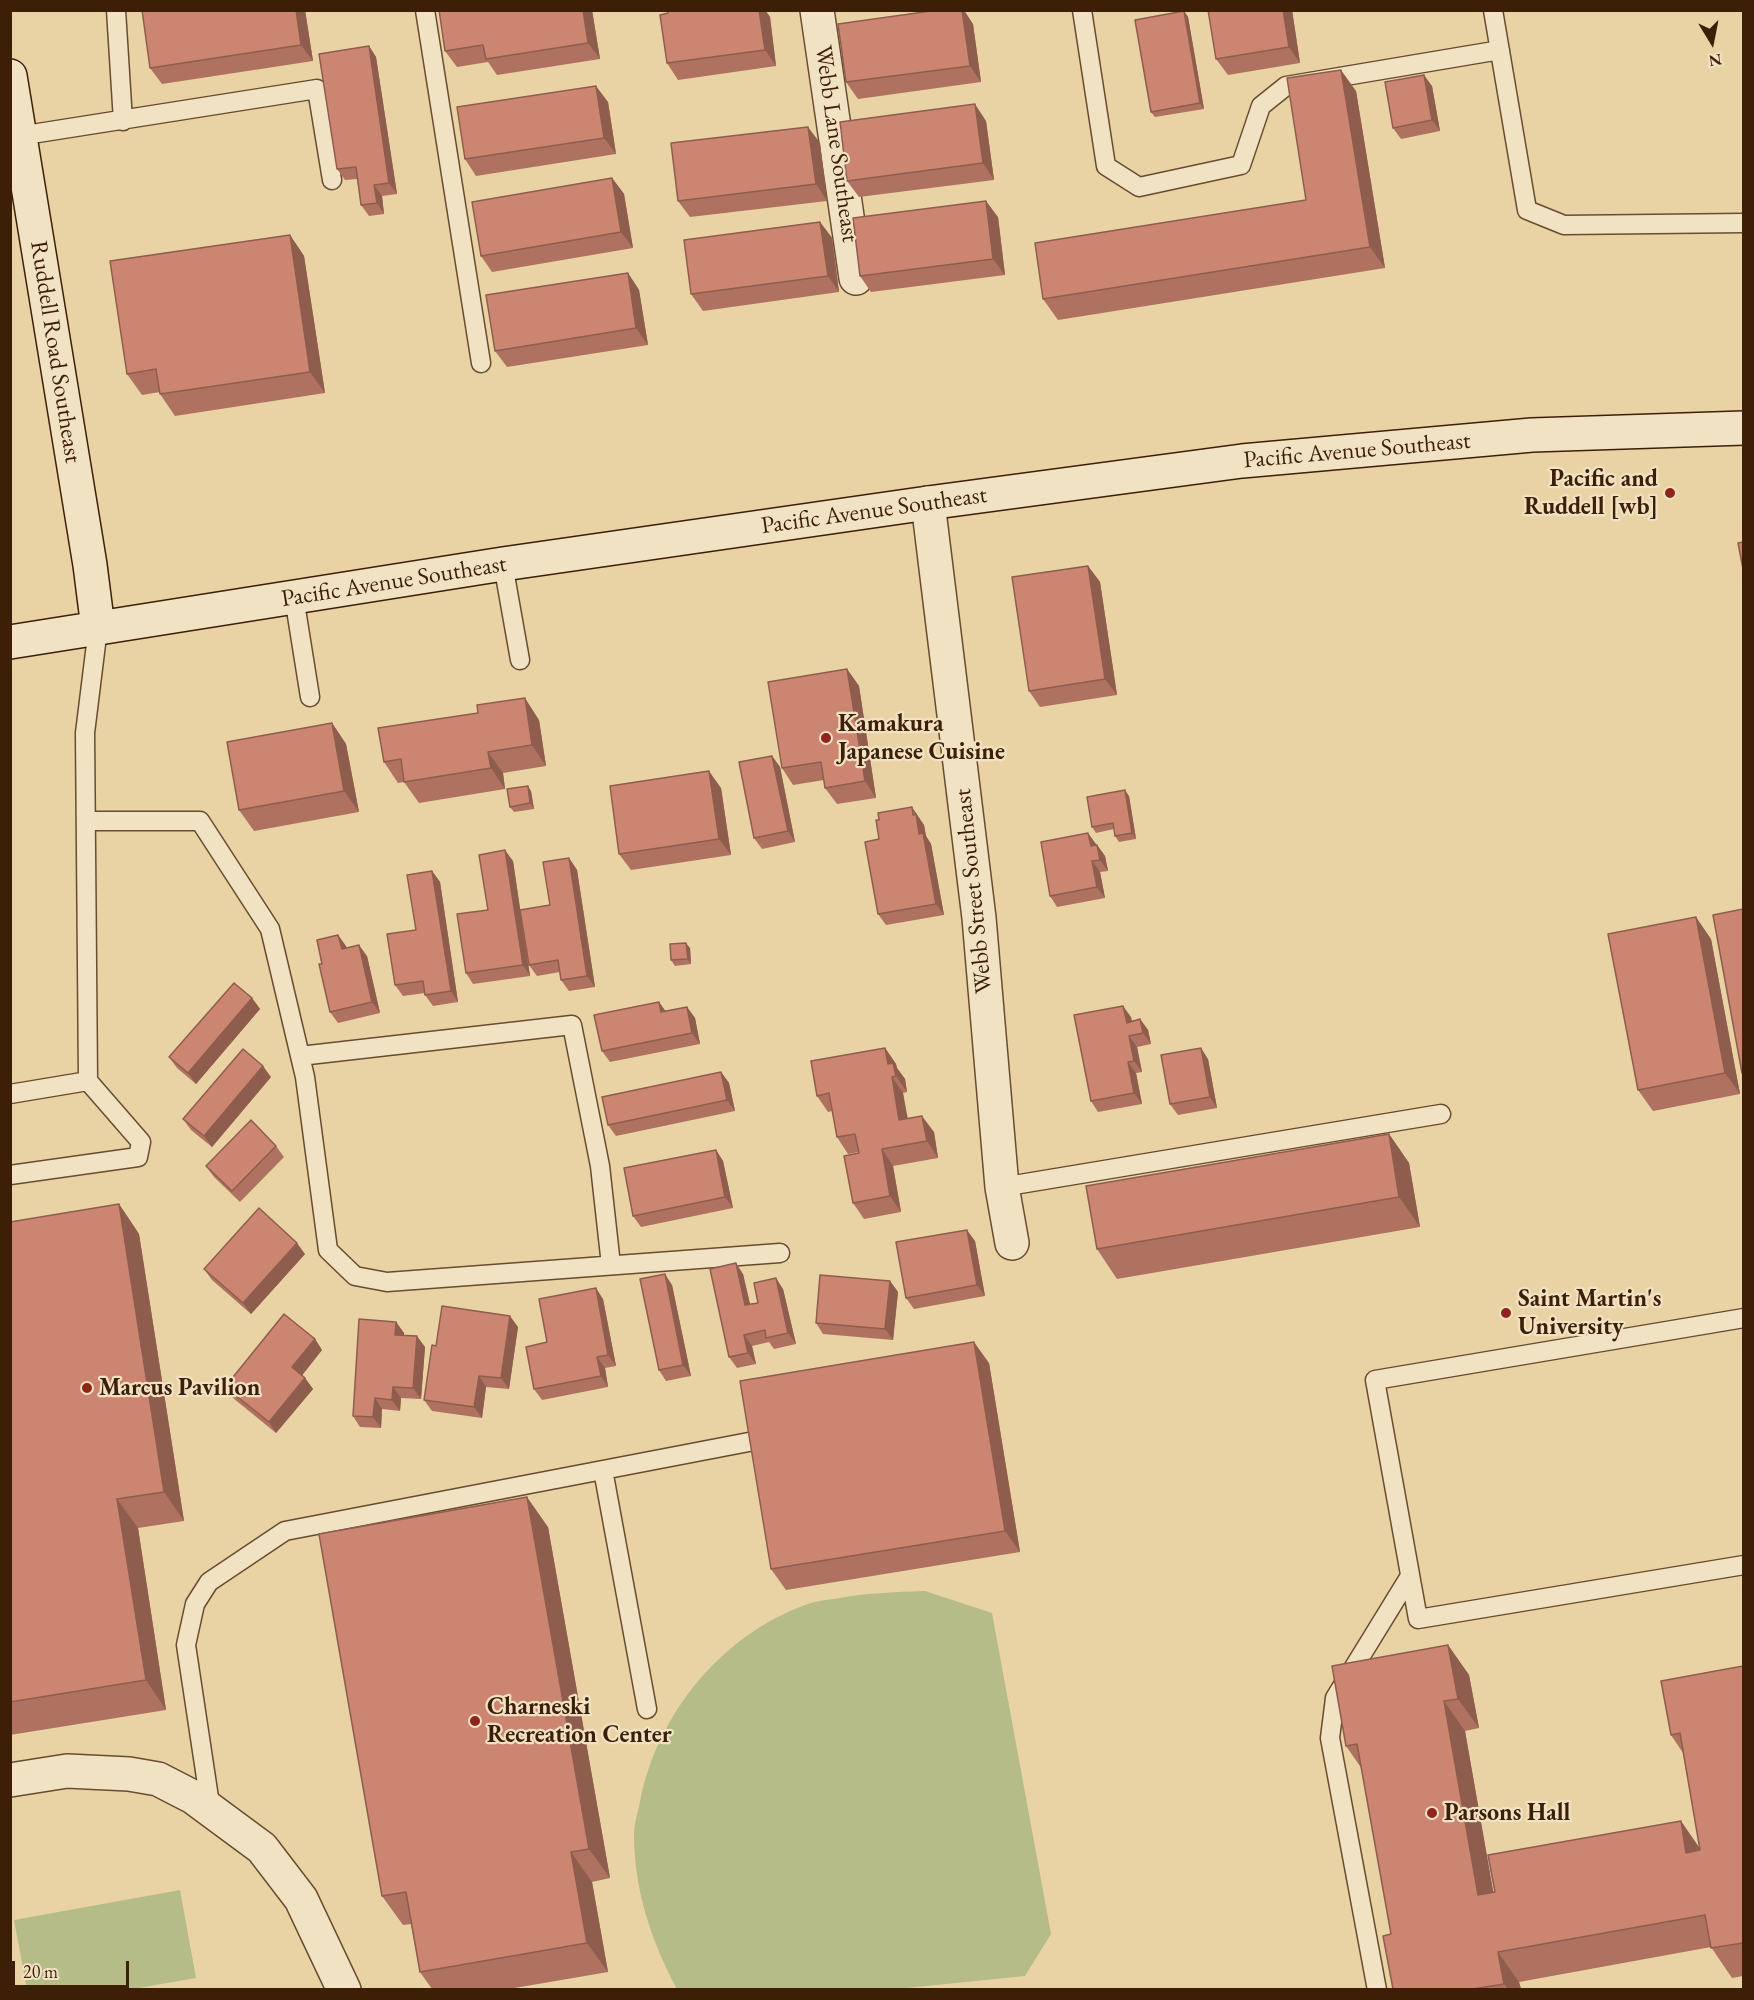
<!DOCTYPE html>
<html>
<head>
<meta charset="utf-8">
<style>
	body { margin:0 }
	#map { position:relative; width:1754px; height:2000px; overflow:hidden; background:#e9d3a5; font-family:"EB Garamond",serif }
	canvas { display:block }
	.frame { position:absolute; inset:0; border:12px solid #3d1f08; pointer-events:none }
	.north { position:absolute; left:1682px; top:12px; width:60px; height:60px; -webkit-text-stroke:4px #f1e2c4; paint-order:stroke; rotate:170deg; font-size:16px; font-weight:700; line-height:24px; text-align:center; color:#3d1f08 }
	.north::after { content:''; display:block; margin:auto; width:21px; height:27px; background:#3d1f08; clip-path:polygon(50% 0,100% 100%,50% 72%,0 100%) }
	.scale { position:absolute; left:12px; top:1961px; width:117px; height:27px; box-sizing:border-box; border:3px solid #3d1f08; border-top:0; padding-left:8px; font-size:18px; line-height:21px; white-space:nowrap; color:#3d1f08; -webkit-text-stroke:4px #f1e2c4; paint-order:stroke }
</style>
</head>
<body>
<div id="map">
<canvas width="1754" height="2000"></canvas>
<div class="frame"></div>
<div class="north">N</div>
<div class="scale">20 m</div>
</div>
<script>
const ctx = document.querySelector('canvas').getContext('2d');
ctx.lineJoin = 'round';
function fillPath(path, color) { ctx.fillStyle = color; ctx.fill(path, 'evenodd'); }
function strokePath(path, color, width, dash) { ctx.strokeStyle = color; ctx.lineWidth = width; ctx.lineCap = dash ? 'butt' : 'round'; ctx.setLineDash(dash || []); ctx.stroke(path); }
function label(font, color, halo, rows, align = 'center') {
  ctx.font = font + ' "EB Garamond",serif'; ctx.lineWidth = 4.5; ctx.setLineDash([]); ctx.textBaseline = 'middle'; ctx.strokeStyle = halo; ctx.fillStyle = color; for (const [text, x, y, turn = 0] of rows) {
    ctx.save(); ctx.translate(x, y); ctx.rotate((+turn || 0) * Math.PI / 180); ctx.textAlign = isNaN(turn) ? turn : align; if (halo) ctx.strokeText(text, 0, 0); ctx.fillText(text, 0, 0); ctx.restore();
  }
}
fillPath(new Path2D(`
	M925,1591l67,22 59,321 -26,42 -138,14 -210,-1c-26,-48 -43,-100 -43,-155 0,-10 4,-22 6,-32 17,-88 82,-168 168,-198 8,-3 18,-4 26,-5 31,-6 60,-7 91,-8z
	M180,1890l16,88 -63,11h-106l-13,-69z`), '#b5bc87');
const service = new Path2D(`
	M116,10l7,111
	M425,10l56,353
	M1082,10l24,156 33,21 102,-22 20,-59 25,-20 214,-36
	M1493,10l34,200 37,15 180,-2
	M19,136l298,-47 15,91
	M503,564l17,96
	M294,597l16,100
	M86,821h114l70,108 35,148 23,173 27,26 32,6 393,-29
	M300,1056l272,-31 28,141 11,99
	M10,1094l78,-13
	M10,1175l128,-18 3,-15 -53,-61 -3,-348 13,-105
	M1002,1187l439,-73
	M1744,1318l-369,62 43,239 326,-54
	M603,1470l44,239
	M211,1811l-25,-166 9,-41 14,-22 76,-51 469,-90
	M1377,1990l-47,-252 5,-40 75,-122`);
const minor = new Path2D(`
	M817,10l39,268
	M928,503l51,415 23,269 10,56
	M10,1780l57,-9 62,3 29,5 35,18 69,51 39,51 43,91`);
const secondary = new Path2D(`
	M10,76l80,489 8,63
	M10,642l493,-78 425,-61 314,-42 290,-26 212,-7`);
strokePath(service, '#684c2f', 21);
strokePath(minor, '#684c2f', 36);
strokePath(secondary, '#3d1f08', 36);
strokePath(service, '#f1e2c4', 18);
strokePath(minor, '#f1e2c4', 33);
strokePath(secondary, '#f1e2c4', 33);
fillPath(new Path2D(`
	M305,10l8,51 -151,23 -12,-16z
	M439,10h153l8,49 -103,16 -9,-13 -31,5 -12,-16z
	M668,10h97l5,7 6,49 -98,14 -11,-17z
	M1292,10l8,53 -72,12 -12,-16z
	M1184,11l4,6 16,92 -49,8 -4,-5z
	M973,24l8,58 -123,17 -12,-17z
	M369,46l7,11 21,137 -15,2 2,18 -15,2 -8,-11 -4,-26 -12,1 -8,-11z
	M1432,86l8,45 -39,8 -8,-11z
	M1356,91l29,177 -327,52 -15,-21 263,-99z
	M608,102l8,52 -140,22 -11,-17z
	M986,121l8,59 -135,17 -12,-16z
	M820,143l7,58 -137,16 -12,-16z
	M612,178l12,16 9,54 -141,24 -11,-16z
	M998,217l7,58 -134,17 -11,-16z
	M820,222l12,16 7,54 -136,19 -12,-17z
	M290,235l14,21 21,137 -150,23 -15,-22v-2l-18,3 -15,-21z
	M628,273l11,17 9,55 -141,22 -12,-16z
	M1088,566l12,16 17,113 -77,12 -11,-16z
	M847,669l12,17 17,112 -39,6 -12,-16 -1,-8 -31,5 -11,-17z
	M539,720l7,46 -43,7 2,16 -86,14 -15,-21 -6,1 -14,-21z
	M332,723l14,21 13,68 -105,19 -15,-21z
	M772,756l8,11 15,75 -33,7 -8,-11z
	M721,788l10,67 -100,15 -12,-16z
	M531,791l3,18 -20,3 -4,-5z
	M1129,796l7,43 -17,3 -4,-6 -1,-7 -18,4 -4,-6z
	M920,818v2l4,5 2,11 5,8 13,71 -58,10 -8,-11 1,-75z
	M1097,845l8,11 3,15 -8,1 5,26 -48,9 -7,-11z
	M569,858l8,12 18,117 -26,4 -8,-11 -1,-8 -23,4 -8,-11 21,-60z
	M513,861l17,115 -57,8 -7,-11 22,-63z
	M432,871l8,11 18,120 -25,4 -8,-11v-2l-22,3 -8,-11 21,-55z
	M338,935l9,13 20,8 13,57 -42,10 -8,-11 -8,-48z
	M1711,939l29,155 -87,17 -15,-21z
	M690,948l1,16 -16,2 -4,-6z
	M252,998l8,11 -64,75 -19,-16 -8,-11z
	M687,1007l8,11 5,26 -90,18 -8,-11 63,-40z
	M1131,1017l1,4 8,-2 8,11 3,14 -14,3 5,25 -6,1 6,31 -44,8 -7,-11z
	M885,1048l11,16 1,4 8,11 2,13 -4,1 4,26 27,13 4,26 -45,8 8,46 -37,7 -11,-16 6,-51 -11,2 -11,-17 -5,-26 -4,1 -11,-16z
	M1208,1059l9,49 -39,7 -8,-11z
	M721,1072l8,11 6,28 -119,25 -8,-11z
	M271,1077l-59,70 -21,-17 -8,-11z
	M1389,1134l20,29 11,64 -303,52 -20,-30z
	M276,1146l8,11 -44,45 -26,-25 -8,-11z
	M716,1150l7,11 10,47 -92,19 -8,-11z
	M119,1204l20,30 45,287 -46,7 28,182 -156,25v-513z
	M975,1241l10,55 -71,13 -8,-11z
	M305,1254l-54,60 -39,-34 -8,-11z
	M743,1274l7,30 8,-1 25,-14 13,55 -22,5 -5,-7 -17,4 4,18 -19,4 -8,-11z
	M890,1281l8,11 -5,48 -70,-6 -7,-11z
	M672,1285l19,91 -25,5 -7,-11z
	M603,1299l13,67 -11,2 3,19 -66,13 -8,-11 13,-47z
	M396,1322l8,11v3l21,11 -4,52 -20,-1 -1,13 -18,-2 -1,19 -21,-1 -7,-11z
	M518,1327l-9,62 -23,-2 -4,31 -50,-7 -8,-11 12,-54z
	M315,1339l7,11 -20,25 3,3 8,11 -37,44 -43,-35 -8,-11z
	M989,1363l31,189 -234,38 -15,-21z
	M548,1527l62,351 -18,4 16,90 -99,17h-77l-12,-17 -9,-48 -8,1 -21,-29z
	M1448,1645l21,30 10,53 -14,3 28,161 207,-44 -17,-95 -12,-18 72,-69v310l-11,2 -21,-31 -192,35 2,7h-128l-2,-55 -29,-165 -16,-23z`), '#af7260');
fillPath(new Path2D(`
	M296,10h9l8,51 -12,-16z
	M583,10h9l8,49 -12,-16z
	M759,10h6l5,7 6,49 -11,-16z
	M962,10h2l9,14 8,58 -11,-16z
	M1283,10h9l8,53 -11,-16z
	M1184,11l4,6 16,92 -4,-6z
	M369,46l7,11 21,137 -8,-11z
	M1341,70l15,21 29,177 -15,-21z
	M1424,75l8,11 8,45 -8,-11z
	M596,86l12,16 8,52 -12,-16z
	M975,104l11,17 8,59 -11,-17z
	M808,127l12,16 7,58 -11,-17z
	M612,178l12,16 9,54 -12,-16z
	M374,185l8,11 2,18 -7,-11z
	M986,201l12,16 7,58 -12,-16z
	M820,222l12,16 7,54 -11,-16z
	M290,235l14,21 21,137 -15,-21z
	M628,273l11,17 9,55 -12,-17z
	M1088,566l12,16 17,113 -12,-16z
	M847,669l12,17 17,112 -11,-17z
	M525,698l14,22 7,46 -14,-21z
	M332,723l14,21 13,68 -15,-21z
	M488,752l15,21 2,16 -14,-21z
	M772,756l8,11 15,75 -7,-11z
	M709,771l12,17 10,67 -12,-16z
	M528,786l3,5 3,18 -4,-6z
	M1125,790l4,6 7,43 -4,-6z
	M912,807l12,18 2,11 5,8 13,71 -8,-11z
	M1088,833l8,11 2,13 -7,-11z
	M1097,845l8,11 3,15 -8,-11z
	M505,850l8,11 17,115 -7,-11z
	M569,858l8,12 18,117 -8,-11z
	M1092,861l8,11 5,26 -8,-11z
	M432,871l8,11 18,120 -7,-11z
	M1696,917l15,22 29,155 -15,-21z
	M338,935l8,11 3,14 -7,-11z
	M686,943l4,5 1,16 -3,-5z
	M359,945l8,11 13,57 -8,-11z
	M252,998l8,11 -64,75 -8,-11z
	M659,1002l8,11 -6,-1z
	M1123,1006l8,11 3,17 -7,-11z
	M687,1007l8,11 5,26 -8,-11z
	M1140,1019l8,11 3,14 -8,-11z
	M1129,1036l8,11 5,25 -8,-11z
	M885,1048l11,16 1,4 8,11 2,13 -19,-28z
	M1201,1048l7,11 9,49 -7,-11z
	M1128,1062l8,11 6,31 -8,-11z
	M263,1066l8,11 -59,70 -8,-11z
	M721,1072l8,11 6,28 -8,-11z
	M892,1077l11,16 8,43 -12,-16z
	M922,1116l12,16 4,26 -11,-17z
	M1389,1134l20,29 11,64 -21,-30z
	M882,1149l11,17 8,46 -11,-16z
	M716,1150l7,11 10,47 -8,-11z
	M119,1204l20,30 45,287 -20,-29z
	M967,1230l8,11 10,55 -8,-11z
	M297,1243l8,11 -54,60 -8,-11z
	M736,1263l7,11 10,43 -8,-12z
	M665,1274l7,11 19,91 -8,-11z
	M776,1278l7,11 13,55 -8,-11z
	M890,1281l8,11 -5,48 -8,-11z
	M596,1288l7,11 13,67 -8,-11z
	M510,1316l8,11 -9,62 -8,-11z
	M396,1322l8,11 -1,13 -8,-11z
	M744,1335l8,11 4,18 -8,-11z
	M417,1336l8,11 -4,52 -8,-11z
	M315,1339l7,11 -22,28 -8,-11z
	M974,1342l15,21 31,189 -15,-21z
	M597,1357l8,11 3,19 -7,-11z
	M479,1376l7,11 -4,31 -8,-11z
	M305,1378l8,11 -37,44 -7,-11z
	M393,1387l8,11 -1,13 -8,-11z
	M375,1398l7,11 -1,19 -8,-11z
	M527,1497l21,30 62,351 -21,-29z
	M117,1499l21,29 28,182 -20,-30z
	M1448,1645l21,30 10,53 -21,-29z
	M1444,1701l21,30 34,193 -21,-29z
	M1681,1821l20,29 -15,3z
	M571,1852l21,30 16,90 -21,-29z
	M1498,1952l21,30 2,7h-13l-4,-5z`), '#8f5d4e');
const building = new Path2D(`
	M142,10h154l5,35 -151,23z
	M439,10h144l5,33 -102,16 -3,-14 -38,6z
	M668,10h91l6,40 -98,13 -7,-48 8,-2z
	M938,10h24l8,56 -124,16 -8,-58z
	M1208,10h75l6,37 -73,12z
	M1184,11l16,92 -49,9 -16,-92z
	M369,46l20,137 -15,2 3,18 -16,2 -5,-38 -19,2 -18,-115z
	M1341,70l29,177 -327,52 -8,-56 271,-43 -19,-122z
	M1424,75l8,45 -39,8 -8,-46z
	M596,86l8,52 -139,21 -8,-52z
	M975,104l8,59 -136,18 -7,-59z
	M808,127l8,57 -138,17 -7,-58z
	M612,178l9,54 -140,24 -9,-54z
	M986,201l7,58 -133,17 -7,-58z
	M820,222l8,54 -137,18 -7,-54z
	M290,235l20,137 -150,22 -4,-25 -29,5 -17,-113z
	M628,273l8,55 -141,23 -9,-56z
	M1743,542v27l-5,-26z
	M1088,566l17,113 -76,12 -17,-114z
	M847,669l18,112 -40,7 -4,-26 -39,6 -14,-86z
	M525,698l7,47 -44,7 3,16 -87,14 -3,-23 -17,3 -6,-34 100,-15 -1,-8z
	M332,723l12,68 -105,19 -12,-68z
	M772,756l16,75 -34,7 -15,-76z
	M709,771l10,68 -100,15 -9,-68z
	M528,786l2,17 -20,4 -3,-18z
	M1125,790l7,43 -17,3 -2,-13 -21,4 -5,-30z
	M912,807l1,8 3,-1 3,20 4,-1 13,71 -58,10 -13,-72 14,-3 -3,-19h3l-1,-7z
	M1088,833l3,13 6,-1 3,15 -8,1 5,26 -47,9 -9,-54z
	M505,850l18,115 -57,8 -9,-59 31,-4 -9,-55z
	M569,858l18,118 -26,4 -3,-20 -29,5 -9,-55 30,-5 -7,-43z
	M432,871l19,120 -26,4 -2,-14 -28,4 -8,-51 29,-4 -9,-55z
	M1743,909v164h-1l-29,-158z
	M1696,917l29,156 -87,17 -30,-156z
	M338,935l4,14 17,-4 13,57 -42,10 -11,-48h3l-5,-24z
	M686,943l2,16 -17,1 -1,-16z
	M234,983l18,15 -64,75 -19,-16z
	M659,1002l2,10 26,-5 5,26 -90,18 -8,-36z
	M1123,1006l4,17 13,-4 3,14 -14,3 5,25 -6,1 6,31 -43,8 -17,-86z
	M885,1048l3,16 5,-1 3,13 -4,1 7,43 23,-4 5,25 -45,8 8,47 -37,7 -9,-47 15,-3 -4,-19 -18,3 -8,-44 -12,3 -6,-35z
	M1201,1048l9,49 -40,7 -9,-49z
	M243,1049l20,17 -59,70 -21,-17z
	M721,1072l6,28 -119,25 -6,-28z
	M251,1120l25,26 -44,45 -26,-25z
	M1389,1134l10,63 -302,52 -11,-63z
	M716,1150l9,47 -92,19 -9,-48z
	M119,1204l45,288 -47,7 29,181 -136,22v-480z
	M259,1208l38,35 -54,60 -39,-34z
	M967,1230l10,55 -71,13 -10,-56z
	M736,1263l9,42 13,-2 -4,-20 22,-5 12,55 -22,5 -1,-8 -21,5 4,18 -19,4 -19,-88z
	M665,1274l18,91 -24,5 -19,-91z
	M820,1275l70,6 -5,48 -69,-6z
	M596,1288l12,67 -11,2 4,19 -67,13 -8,-42 21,-5 -8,-43z
	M442,1306l68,10 -9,62 -22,-2 -5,31 -50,-7 8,-55 4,1z
	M284,1314l31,25 -23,28 13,11 -36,44 -44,-35z
	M359,1319l37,3 -1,13 22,1 -4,52 -20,-1 -1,13 -17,-2 -2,19 -20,-1z
	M974,1342l31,189 -234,38 -31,-188z
	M527,1497l62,352 -18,3 16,91 -167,29 -14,-80 -24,4 -63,-362z
	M1448,1645l10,54 -14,2 34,194 17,-3 -7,-37 193,-34 5,32 14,-3 -20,-117 -9,2 -10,-54 82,-15v277l-32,5 -6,-33 -207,37 6,32 -31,5h-80l-10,-53 8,-2 -34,-190 -11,2 -14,-80z`);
fillPath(building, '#cc8570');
strokePath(building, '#8f5d4e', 1.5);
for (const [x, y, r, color] of [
	[1670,493,6,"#8f2418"],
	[826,738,6,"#8f2418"],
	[1506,1313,6,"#8f2418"],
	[87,1388,6,"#8f2418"],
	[475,1721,6,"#8f2418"],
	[1432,1813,6,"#8f2418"]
]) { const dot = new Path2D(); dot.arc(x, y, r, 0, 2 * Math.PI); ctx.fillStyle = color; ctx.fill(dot); strokePath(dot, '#f1e2c4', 2); }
label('24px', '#3d1f08', '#f1e2c4', [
	["Webb Lane Southeast",836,144,82],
	["Ruddell Road Southeast",55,352,81],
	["Pacific Avenue Southeast",1357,451,-5],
	["Pacific Avenue Southeast",874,511,-8],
	["Pacific Avenue Southeast",394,582,-9],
	["Webb Street Southeast",974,891,-96]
]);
label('bold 24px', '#3d1f08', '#f1e2c4', [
	["Pacific and",1658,479,"right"],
	["Ruddell [wb]",1658,507,"right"],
	["Kamakura",838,724],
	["Japanese Cuisine",838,752],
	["Saint Martin's",1518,1299],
	["University",1518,1327],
	["Marcus Pavilion",99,1388],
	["Charneski",487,1707],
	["Recreation Center",487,1735],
	["Parsons Hall",1444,1813]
], 'left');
</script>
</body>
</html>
